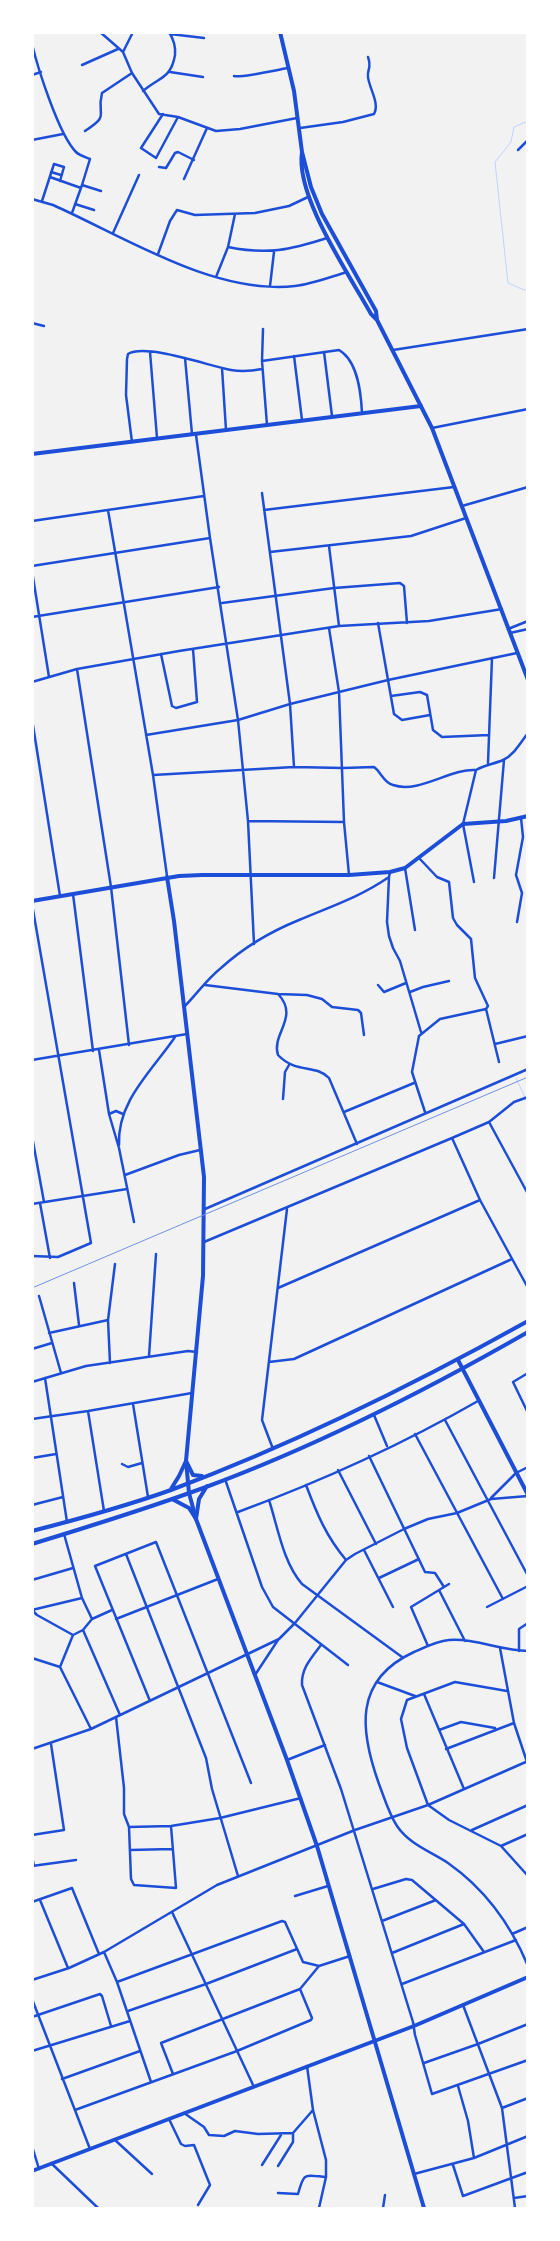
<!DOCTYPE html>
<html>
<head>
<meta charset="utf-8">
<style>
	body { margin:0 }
	#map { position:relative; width:560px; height:2241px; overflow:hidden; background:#f2f2f2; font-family:Karla,sans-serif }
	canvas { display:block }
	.frame { position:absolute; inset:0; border:34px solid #fff; pointer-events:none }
</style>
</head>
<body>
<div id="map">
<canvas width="560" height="2241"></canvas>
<div class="frame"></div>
</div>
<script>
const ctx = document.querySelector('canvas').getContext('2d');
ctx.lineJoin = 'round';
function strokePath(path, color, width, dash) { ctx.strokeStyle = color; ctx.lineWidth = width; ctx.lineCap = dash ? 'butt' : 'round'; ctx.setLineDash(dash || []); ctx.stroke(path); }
strokePath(new Path2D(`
	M528,121l-14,6 -3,15 -16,20 13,121 16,7 4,-1
	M516,1078l12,26`), '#bfd3fe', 1);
strokePath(new Path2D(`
	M100,32l23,20 9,21 27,41 19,3 38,14 24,-2 57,-11
	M170,34l34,4
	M32,44c6,25 27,91 44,108 3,3 9,5 14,7l-8,26
	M123,52l10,-20
	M82,65l36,-16
	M170,72l33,5
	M32,75l9,-3
	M234,76c7,2 43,-6 54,-8
	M143,91c16,-14 28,-12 32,-36 1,-9 -1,-15 -6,-23
	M163,114l-22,34 15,10 22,-41
	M300,128l43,-6 31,-8c6,-11 -5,-26 -6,-37 -1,-8 4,-9 0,-20
	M85,131c26,-17 11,-14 17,-38l30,-20
	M32,140l31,-6
	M518,150l10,-10
	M159,167l7,1 9,-15 3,-1 16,8
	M51,172l10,3
	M50,177l31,11
	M184,179l23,-51
	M32,199l21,6c72,32 161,90 242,81 17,-2 35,-9 52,-14
	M42,201l12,-37 10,3 -4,14
	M75,204l19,6
	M72,213l10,-28 19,6
	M113,233l26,-58
	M228,247l7,-33
	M158,254l12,-33 7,-11 18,5 60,-2 34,-7 19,-9
	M216,277l12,-30c39,8 62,3 99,-9
	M270,286l4,-34
	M32,323l12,3
	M263,329l-1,32 5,64
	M393,350l135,-21
	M150,352l7,86
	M324,352l8,64
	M294,356l8,64
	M185,358l7,76
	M262,361l77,-11c19,11 22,43 23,63
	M222,368l4,62
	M432,428l96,-19
	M196,435l14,103 28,182 10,101 6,123
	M132,442l-6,-47 1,-36 1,-5c18,-11 81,12 103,16 11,2 21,1 31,-1
	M262,493l28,211 4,63
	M462,506l66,-19
	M108,510l45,265 14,101
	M264,510l190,-23
	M32,521l172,-25
	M329,546l10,80
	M270,552l141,-16 55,-18
	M32,566l178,-28
	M32,571l17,106
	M222,603l112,-15 66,-5 4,3 3,37
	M32,617l187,-30
	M378,623l16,91 8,6 28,-5
	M329,628l10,64 5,130 5,53
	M508,629l20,-8
	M510,633l18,-4
	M161,654l11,52 4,2 21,-6 -4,-53
	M77,669l34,218 18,158
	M32,682l45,-13 102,-18 160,-25 90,-5 73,-12
	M391,696l29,-4 7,3 6,35 9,7 47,-2
	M32,719l28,177
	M146,735l92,-15 52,-16 98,-24 129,-27
	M488,763l4,-105
	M153,775l141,-8 49,1 31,-1c7,5 10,16 19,18 26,9 58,-17 83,-15
	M248,821l96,1
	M419,858l18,19 12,5 4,36 4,7 14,14 4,39 13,28 -2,3 -46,10 -21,17 -7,36 13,40
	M405,868l10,62
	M389,877l-2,45 2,14 4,12 7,13 21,71
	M494,878l10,-118
	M474,882l-11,-58 13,-54c9,-5 18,-6 27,-10 11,-5 18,-18 25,-27
	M73,894l20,157
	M32,904l59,339 -33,14 -26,-1
	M517,922l5,-29 -6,-18 7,-38 -2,-19
	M205,985l73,9 29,1 15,4 10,8 26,3 3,3 3,22
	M378,985l6,7 22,-9
	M410,992l13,-5 26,-6
	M278,994c22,23 -7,40 0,61 18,19 38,9 51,23l28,66
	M184,1007c12,-12 23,-28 37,-39 22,-20 51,-37 78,-48 33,-14 61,-23 90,-43l1,-5
	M486,1009l13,53
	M495,1044l33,-8
	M99,1050l10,64 10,34 15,74
	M32,1060l155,-26
	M283,1099l2,-27 4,-7
	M344,1112l70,-29
	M109,1114l7,-3 7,3
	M489,1122l39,72
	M32,1136l12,66
	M452,1138l28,62 48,88
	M119,1145c-2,-44 33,-74 56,-108
	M125,1175l54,-20 21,-5
	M40,1203l10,55
	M32,1204l95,-15
	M205,1209l323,-140
	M204,1242l248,-104 37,-16 25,-20 14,-5
	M74,1283l5,42
	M278,1288l202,-88
	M39,1296l22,77
	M49,1333l59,-13
	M32,1349l20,-6
	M149,1356l7,-102
	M269,1362l25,-3 218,-100
	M110,1363l-2,-43 7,-56
	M528,1373l-15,9 15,31
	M45,1378l22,144
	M32,1382l54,-16 102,-15 9,1
	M133,1404l15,93
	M88,1411l16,100
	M374,1415l13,31
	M32,1419l56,-8 104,-18
	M445,1420l83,156
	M415,1434l88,165
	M273,1449l-11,-29 25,-211
	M369,1456l56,116 10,1 9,14
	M32,1458l24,-4
	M122,1464l6,3 14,-4
	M338,1470l38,74
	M225,1479l37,108 11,20 75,58
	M306,1485c11,29 20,51 40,75
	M491,1498l25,-25 12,-6
	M269,1500c9,28 14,62 33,84l100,73
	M32,1505l31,-8
	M238,1512c81,-30 165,-68 240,-111
	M64,1534l18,64 10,21
	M364,1550l29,57
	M126,1554l80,204 6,31 26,87
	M379,1578l40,-19
	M32,1580l41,-12
	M439,1590l26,51
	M487,1607l41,-21
	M32,1610l50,-12
	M32,1610l5,5 36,20
	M116,1619l102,-40
	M83,1630l37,85
	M321,1645c-10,13 -20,24 -19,40l39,104 72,233 2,13 17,59 96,-34
	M428,1646l-17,-39 38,-23
	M500,1648l14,75 14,42
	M519,1651v-22l9,-6
	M528,1651c-27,0 -53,-13 -79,-11 -12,1 -24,7 -35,12 -61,28 -54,79 -35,132 5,13 10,30 18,42 13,19 33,25 51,37 37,26 63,62 80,103
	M32,1658l28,9 31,62
	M60,1667l13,-32 10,-5 9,-11 20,-9
	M255,1675l23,-35
	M377,1682l38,14
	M507,1691l-52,-9 -48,18 -6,19 6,29 21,57 21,15 52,26 27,30
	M424,1694l40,95
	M150,1701l-55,-135 61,-24 95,241
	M116,1717l8,71v26l5,13 2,52 3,6 42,3 -5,-62
	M439,1730l22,-8 34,6
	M32,1749l59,-20 188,-90 16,-16 51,-63 9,-6 49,-25 24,-10 29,-6 34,-14 37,-3
	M446,1749l68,-26
	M287,1760l38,-15
	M129,1827l42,-1 49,-8 81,-20
	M472,1830l56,-25
	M32,1835l32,-5 -13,-86
	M501,1846l27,-12
	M130,1850l42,-1
	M32,1856l2,10
	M32,1866l44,-6
	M373,1889l33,-10 6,1 52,44 20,28
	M295,1896l33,-10
	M40,1900l28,68
	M32,1902l40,-14 27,66
	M172,1912l82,175
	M382,1921l54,-21
	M512,1934l16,-7
	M104,1952l13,30 34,100
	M392,1953l72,-29
	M32,1980l37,-12 35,-16 113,-67 138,-55 73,-25 100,-44
	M117,1982l165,-61 3,1 18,40 16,4
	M402,1984l114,-44
	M32,1999l58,150
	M463,2005l39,103 13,100
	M128,2011l78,-27 91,-35
	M32,2017l68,-23 2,2 9,30
	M32,2051l98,-30
	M424,2063l54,-19 50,-20
	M307,2066l6,44 13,50v17l-7,31
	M173,2074l-12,-31 139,-54 19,-23 31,-10
	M62,2079l78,-28
	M458,2086l10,35 6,37
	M502,2108l26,-10
	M75,2110l162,-59 74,-31 1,-2 -12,-29
	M184,2113l20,14 5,8 15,1 11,-5 23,3 35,-1 20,-23
	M169,2119l12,25 4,2 9,-1 16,40 -12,20
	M115,2140l37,34
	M32,2146l7,23
	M51,2163l47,45
	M262,2165l19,-30
	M453,2165l10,31 65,-24
	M278,2166l15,-24v-9
	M414,2174l60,-16 54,-22
	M278,2193l20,1c6,-22 6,-19 28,-17
	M514,2198l14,-2
	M383,2208l2,-13`), '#1d4ed8', 2.5);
strokePath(new Path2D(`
	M32,454l389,-48
	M167,877l7,44 30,256 -1,99 -17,185 3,32 7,26 91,241 30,86 107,362
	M32,901l147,-25 23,-1h147l41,-3 15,-4 58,-44 43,-3 22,-5
	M458,1360l70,135
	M32,2171l382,-145 114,-49`), '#1d4ed8', 4);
strokePath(new Path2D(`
	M280,32l14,59 8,61c-7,44 47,122 69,162l6,6 55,108 96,252
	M302,152l9,35 11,27 54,97 1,9
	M186,1461l7,14 9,1
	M171,1489l8,-13 7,-15
	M172,1499l17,9 7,11
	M196,1519l3,-20 8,-13
	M32,1531c47,-12 94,-25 139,-41 123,-46 242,-105 357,-169
	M32,1544c59,-18 117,-36 174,-57 111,-41 219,-96 322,-155`), '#1d4ed8', 4);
strokePath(new Path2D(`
	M32,1288l496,-211`), '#7290e2', 1);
</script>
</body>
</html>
